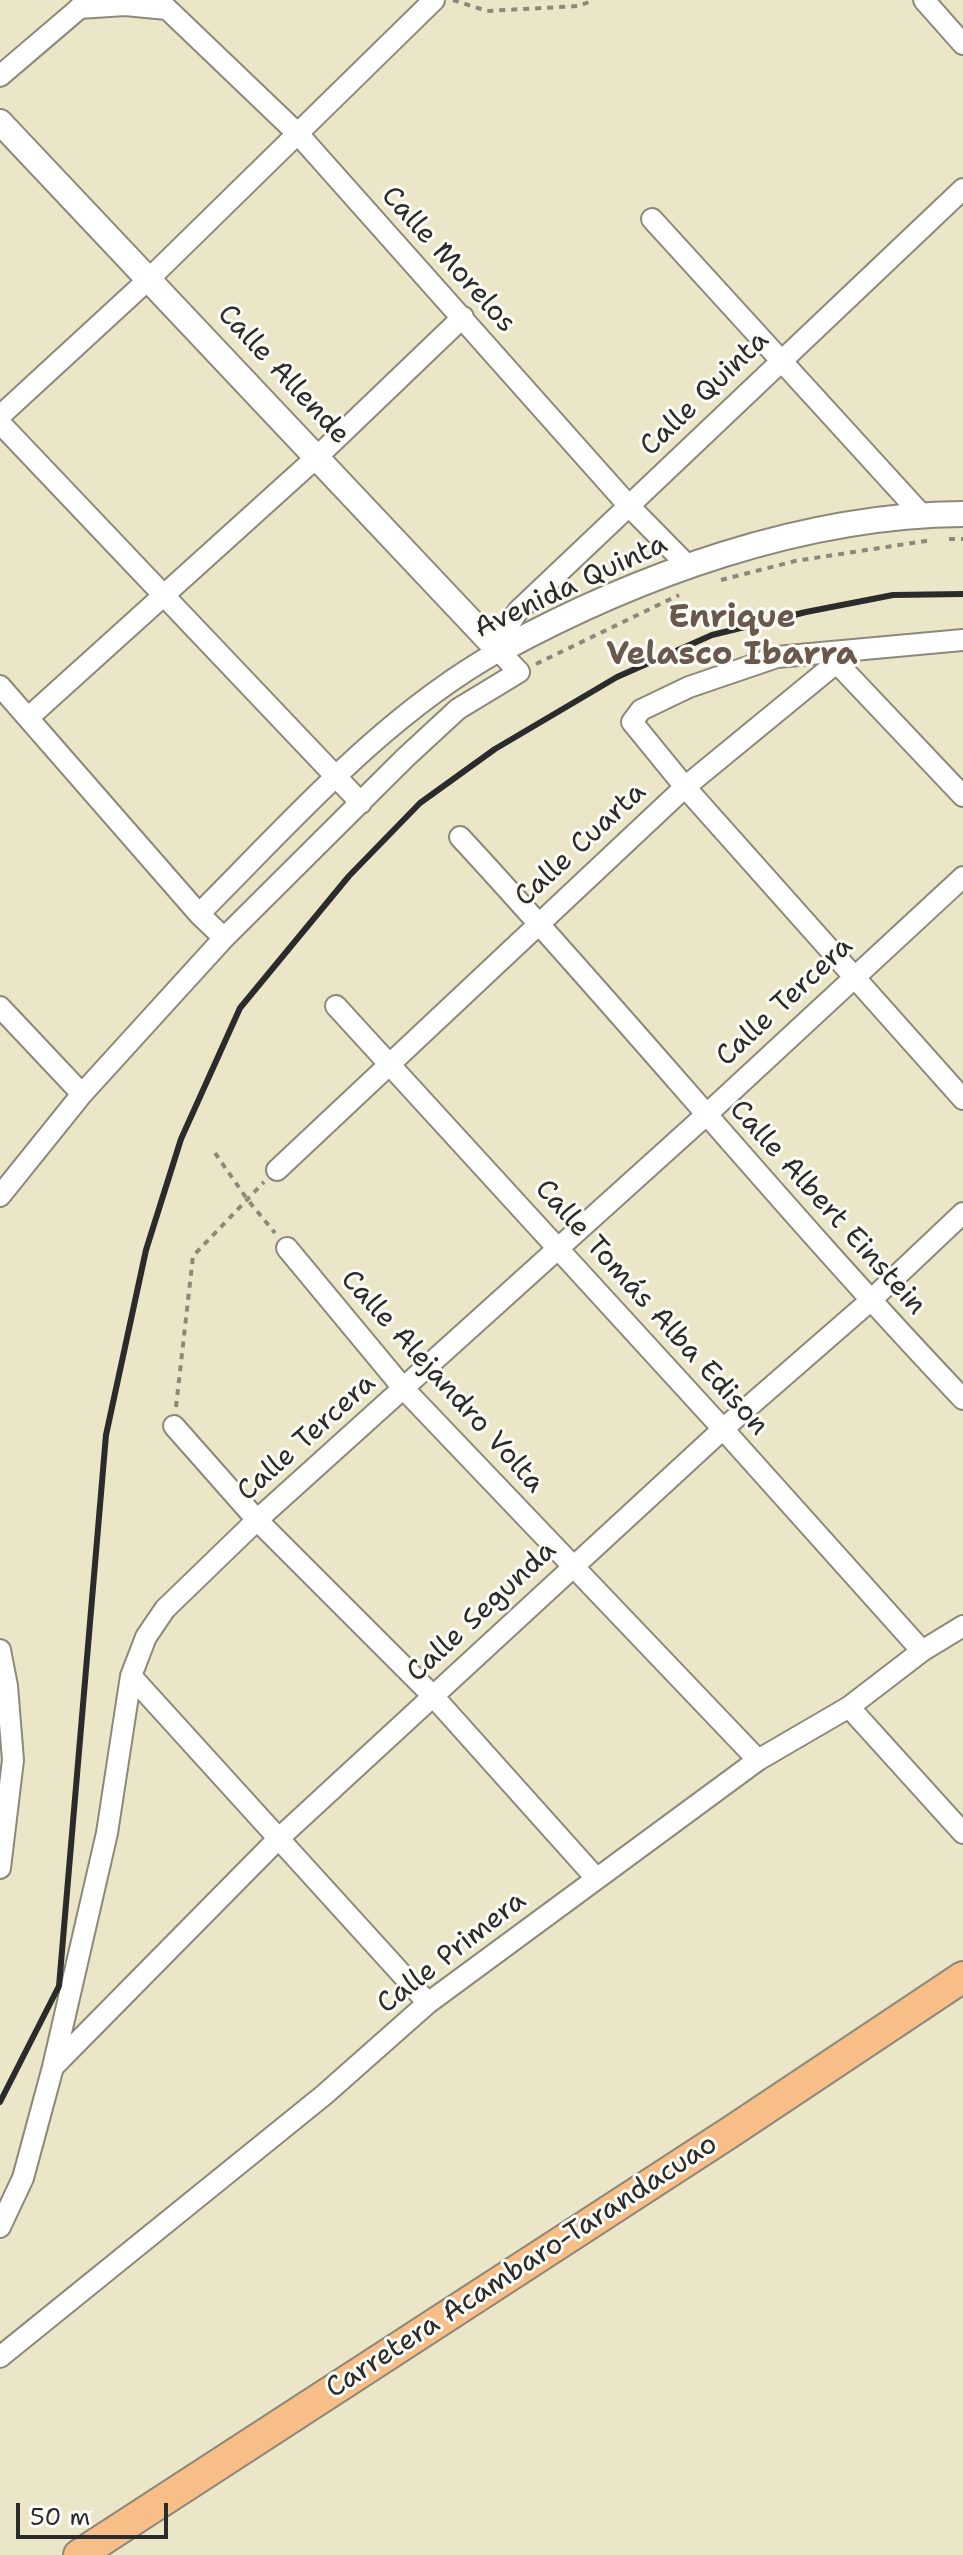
<!DOCTYPE html>
<html>
<head>
<meta charset="utf-8">
<style>
	body { margin:0 }
	#map { position:relative; width:963px; height:2555px; overflow:hidden; background:#ece6c9; font-family:"Shantell Sans",sans-serif }
	canvas { display:block }
	.scale { position:absolute; left:16px; top:2503px; width:152px; height:36px; box-sizing:border-box; border:4px solid #2b2b2b; border-top:0; padding-left:10px; font-size:24px; line-height:28px; white-space:nowrap; color:#2b2b2b; -webkit-text-stroke:6px #fdfcf7; paint-order:stroke }
</style>
</head>
<body>
<div id="map">
<canvas width="963" height="2555"></canvas>
<div class="scale">50 m</div>
</div>
<script>
const ctx = document.querySelector('canvas').getContext('2d');
ctx.lineJoin = 'round';
function strokePath(path, color, width, dash) { ctx.strokeStyle = color; ctx.lineWidth = width; ctx.lineCap = dash ? 'butt' : 'round'; ctx.setLineDash(dash || []); ctx.stroke(path); }
function label(font, color, halo, rows, align = 'center') {
  ctx.font = font + ' "Shantell Sans",sans-serif'; ctx.lineWidth = 6; ctx.setLineDash([]); ctx.textBaseline = 'middle'; ctx.strokeStyle = halo; ctx.fillStyle = color; for (const [text, x, y, turn = 0] of rows) {
    ctx.save(); ctx.translate(x, y); ctx.rotate((+turn || 0) * Math.PI / 180); ctx.textAlign = isNaN(turn) ? turn : align; if (halo) ctx.strokeText(text, 0, 0); ctx.fillText(text, 0, 0); ctx.restore();
  }
}
const minor = new Path2D(`
	M158,0l141,135 330,371 59,60
	M924,0l39,44
	M79,8l46,-3 42,4
	M0,76l89,-76
	M652,219l270,296
	M0,416l150,-138 284,-278
	M0,423l361,380
	M963,640l-186,17 -88,30 -48,23 -9,12 53,65 278,312
	M499,651l8,-24 11,-16 445,-422
	M837,663l126,133
	M0,686l199,228 25,24
	M29,717l289,-261 145,-139
	M460,837c171,185 330,380 503,562
	M199,914c93,-93 184,-198 300,-263
	M336,1006l387,423 199,222
	M0,1007l82,87
	M277,1170l408,-383 167,-137
	M0,1196l82,-102 142,-156 182,-181 52,-48 61,-37 -20,-21
	M287,1248l117,141 354,371
	M174,1426l83,94 176,176 163,182
	M0,1650l7,36 6,74 -13,108
	M131,1676l297,327
	M849,1707l114,126
	M53,2067l224,-227 446,-411 147,-128 93,-88
	M0,2227l23,-49 30,-111 54,-234 24,-157 15,-39 19,-28 92,-89 449,-405 257,-238
	M0,2357l324,-262 104,-92 330,-243 91,-53 73,-56 41,-25`);
const tertiary = new Path2D(`
	M0,122l499,529c139,-76 305,-136 464,-137`);
const primary = new Path2D(`
	M79,2555l653,-424 231,-154`);
strokePath(minor, '#8c887a', 24);
strokePath(tertiary, '#8c887a', 28);
strokePath(primary, '#8c887a', 34);
strokePath(new Path2D(`
	M453,0l34,11 92,-5 15,-6
	M949,539h14
	M721,580l74,-19 137,-21
	M536,664l143,-69
	M215,1153l32,46 28,34
	M176,1407l17,-151 71,-74`), '#8c887a', 4, [6, 6]);
strokePath(minor, '#fff', 20);
strokePath(tertiary, '#fff', 24);
strokePath(primary, '#f7be87', 30);
strokePath(new Path2D(`
	M0,2102l59,-116 47,-551 40,-185 35,-111 59,-131 109,-132 71,-73 75,-54 122,-72 95,-42 94,-23 87,-17 70,-1`), '#2b2b2b', 6);
label('28px', '#2b2b2b', '#fdfcf7', [
	["Calle Morelos",448,260,48],
	["Calle Allende",283,375,47],
	["Calle Quinta",705,394,-44],
	["Avenida Quinta",571,587,-25],
	["Calle Cuarta",581,845,-43],
	["Calle Tercera",785,1002,-43],
	["Calle Albert Einstein",827,1208,48],
	["Calle Tomás Alba Edison",651,1308,48],
	["Calle Alejandro Volta",442,1382,48],
	["Calle Tercera",307,1438,-42],
	["Calle Segunda",482,1612,-43],
	["Calle Primera",452,1953,-38],
	["Carretera Acambaro-Tarandacuao",522,2267,-33]
]);
label('bold 32px', '#6a584c', '#fdfcf7', [
	["Enrique",732,619],
	["Velasco Ibarra",732,656]
]);
</script>
</body>
</html>
